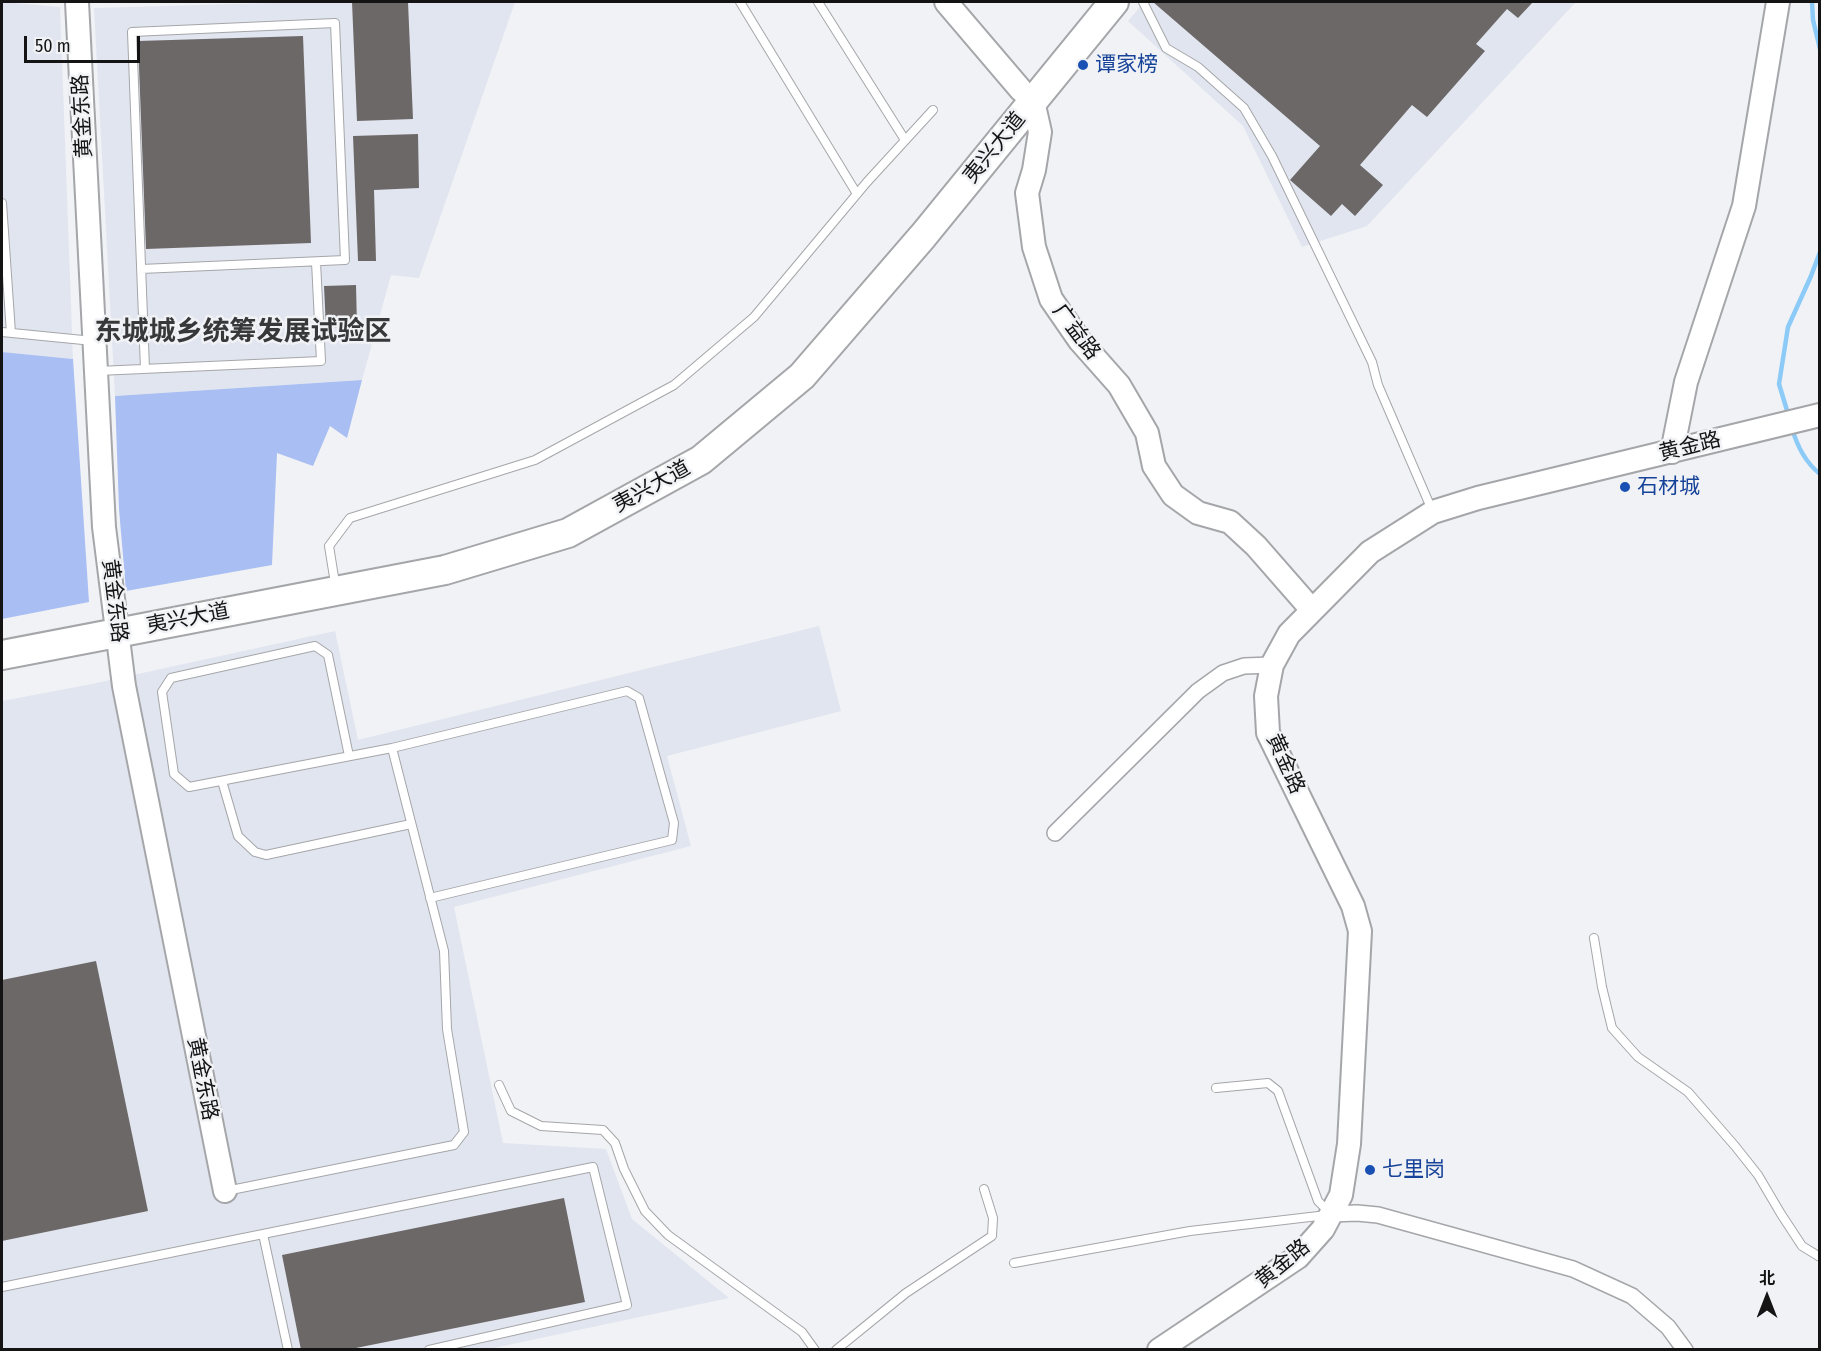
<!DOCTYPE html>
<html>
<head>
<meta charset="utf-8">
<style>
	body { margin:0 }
	#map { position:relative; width:1821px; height:1351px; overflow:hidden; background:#f1f2f5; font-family:"Fira Sans Condensed","Noto Sans SC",sans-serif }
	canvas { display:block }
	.frame { position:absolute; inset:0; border:3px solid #141415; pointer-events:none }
	.north { position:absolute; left:1737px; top:1267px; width:60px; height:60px; -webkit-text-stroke:4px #f1f2f5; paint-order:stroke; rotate:0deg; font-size:16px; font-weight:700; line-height:24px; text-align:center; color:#141415 }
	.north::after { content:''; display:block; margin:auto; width:21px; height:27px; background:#141415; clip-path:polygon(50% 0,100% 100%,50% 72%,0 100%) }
	.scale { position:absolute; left:24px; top:36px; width:116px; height:27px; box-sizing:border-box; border:3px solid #141415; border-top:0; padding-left:8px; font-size:18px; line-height:21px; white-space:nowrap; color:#141415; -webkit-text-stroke:4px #f1f2f5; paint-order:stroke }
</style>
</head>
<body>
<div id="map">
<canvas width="1821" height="1351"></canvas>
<div class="frame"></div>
<div class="north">北</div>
<div class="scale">50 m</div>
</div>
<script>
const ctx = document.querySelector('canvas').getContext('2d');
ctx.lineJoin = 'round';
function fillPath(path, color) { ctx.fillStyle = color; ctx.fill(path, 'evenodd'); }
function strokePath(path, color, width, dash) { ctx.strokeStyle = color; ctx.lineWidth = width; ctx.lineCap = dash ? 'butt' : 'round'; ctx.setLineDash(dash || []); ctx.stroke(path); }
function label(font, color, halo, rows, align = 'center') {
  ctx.font = font + ' "Fira Sans Condensed","Noto Sans SC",sans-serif'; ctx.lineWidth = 5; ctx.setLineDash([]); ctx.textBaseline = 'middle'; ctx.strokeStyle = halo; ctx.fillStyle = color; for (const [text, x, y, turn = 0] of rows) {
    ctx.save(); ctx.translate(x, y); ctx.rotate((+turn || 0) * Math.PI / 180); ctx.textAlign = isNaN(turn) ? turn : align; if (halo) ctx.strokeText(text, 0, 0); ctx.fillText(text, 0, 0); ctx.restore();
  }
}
fillPath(new Path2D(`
	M2,2l58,5 13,352 -71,-7z
	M307,2h208l-96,276 -28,-3 -29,105 -247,16 -21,-388z
	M1144,2h432l-209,224 -65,21 -59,-121 -115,-105z
	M819,626l22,85 -174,45 24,90 -237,61 49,236 103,6 26,70 97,79 -240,51 -487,1v-649l90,-17 243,-53 23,109z`), '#e1e5ef');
fillPath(new Path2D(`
	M2,352l71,7 16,243 -87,17z
	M362,380l-15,58 -17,-12 -17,40 -36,-13 -5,112 -146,26 -7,-82 -4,-113z`), '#a9bef2');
strokePath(new Path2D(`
	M1812,2l1,18 7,29
	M1789,417l-10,-33 9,-57 23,-51 9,-24
	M1792,428c5,18 13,34 28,46`), '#8ccaf7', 4.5);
fillPath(new Path2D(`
	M352,2h56l5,117 -56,2z
	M1153,2h380l-15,16 -11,-9 -31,35 9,7 -58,66 -15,-12 -52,60 23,20 -28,31 -13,-12 -11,12 -41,-36 30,-34z
	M303,36l8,207 -165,6 -8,-208z
	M418,134l1,54 -45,2 2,71h-18l-5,-125z
	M356,285l1,42 -31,1 -2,-42z
	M96,961l52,250 -146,30v-261z
	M564,1198l21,104 -239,48h-45l-19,-95z`), '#6c6868');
const lane = new Path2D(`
	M740,2l117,192
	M818,2l87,138
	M1143,2l23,46 32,19 46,41 28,48 100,206 6,23 54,125
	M2,203l9,130
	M141,269l204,-9 -10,-237 -203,9 13,337
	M2,332l91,9
	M98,371l223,-10 -5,-99
	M334,577l-5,-31 21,-28 185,-58 139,-75 80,-68 113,-135 66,-72
	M349,756l-21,-101 -13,-9 -144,32 -9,14 12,82 15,13 203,-39 235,-57 12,7 35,125 -2,17 -242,58
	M222,781l16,55 17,16 11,3 145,-31
	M1594,938l8,49 10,41 26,29 50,35 47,54 23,29 23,39 21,32 18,11
	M499,1085l12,26 30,15 62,4 12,13 9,26 21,42 23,24 134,97 13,18
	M1216,1088l52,-5 10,8 40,110 10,10
	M226,1191l228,-46 10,-13 -17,-103 -3,-78 -52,-203
	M263,1234l25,116
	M1014,1263l176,-32 137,-16
	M2,1287l591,-120 34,138 -198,45
	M836,1350l70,-57 86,-57 1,-18 -9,-29`);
const street = new Path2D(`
	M1055,833l143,-142 25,-18 21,-7 28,-1
	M1331,1214l26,-1 21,2 195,54 59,27 36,31 17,23`);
const secondary = new Path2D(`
	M77,2l27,525 20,159 101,505
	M946,2l75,88 12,11 7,31 -6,38 -7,23 7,54 17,52 29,42 39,44 28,48 7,33 19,29 25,18 32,9 26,24 56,64
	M1672,452l14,-70 58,-176 34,-204
	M1159,1350l139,-93 25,-28 18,-34 8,-51 11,-213 -7,-25 -85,-173 -2,-37 6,-31 17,-31 81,-82 63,-40 45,-14 342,-83`);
const highway = new Path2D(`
	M2,655l443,-85 123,-37 133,-73 101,-84 121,-140 191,-234`);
strokePath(lane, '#a5a6a9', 10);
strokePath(street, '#a5a6a9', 18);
strokePath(secondary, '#a5a6a9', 26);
strokePath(highway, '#a5a6a9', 32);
strokePath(lane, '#fff', 8);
strokePath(street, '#fff', 15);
strokePath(secondary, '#fff', 22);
strokePath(highway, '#fff', 28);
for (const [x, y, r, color] of [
	[1083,65,6,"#1a4fb4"],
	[1625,487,6,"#1a4fb4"],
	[1370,1170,6,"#1a4fb4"]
]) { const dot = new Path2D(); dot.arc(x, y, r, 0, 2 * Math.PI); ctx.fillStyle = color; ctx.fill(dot); strokePath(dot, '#f1f2f5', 2); }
label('21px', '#164399', '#f1f2f5', [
	["谭家榜",1095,65],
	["石材城",1637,487],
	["七里岗",1382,1170]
], 'left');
label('21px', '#141415', '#f1f2f5', [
	["黄金东路",83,116,-93],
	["夷兴大道",995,148,-51],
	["广益路",1076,332,53],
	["黄金路",1690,447,-14],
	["夷兴大道",652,487,-29],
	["黄金东路",114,601,83],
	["夷兴大道",188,619,-11],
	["黄金路",1285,764,66],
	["黄金东路",202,1079,79],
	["黄金路",1283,1264,-39]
]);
label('bold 27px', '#37383a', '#f1f2f5', [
	["东城城乡统筹发展试验区",243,332]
]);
</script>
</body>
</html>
